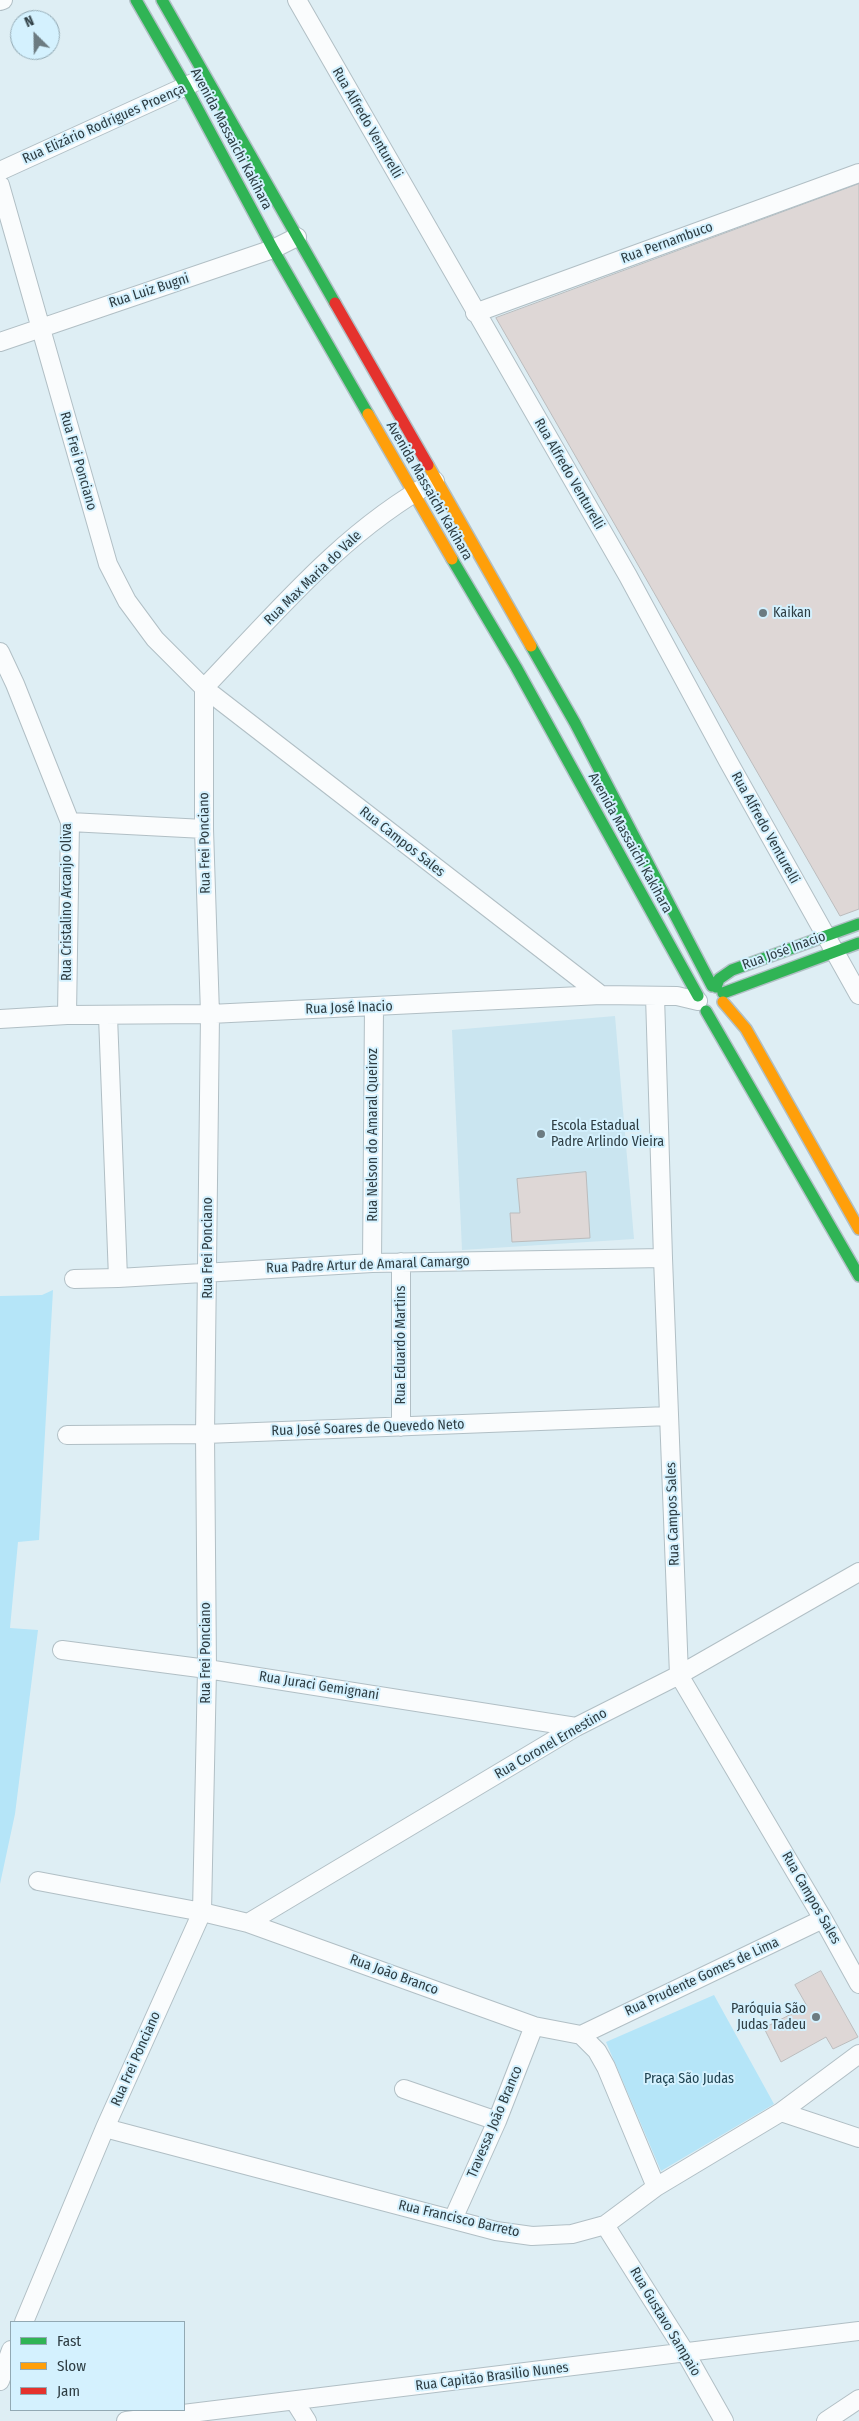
<!DOCTYPE html>
<html>
<head>
<meta charset="utf-8">
<style>
	body { margin:0 }
	#map { position:relative; width:859px; height:2421px; overflow:hidden; background:#deeef4; font-family:"Fira Sans Condensed",sans-serif }
	canvas { display:block }
	.legend { position:absolute; left:10px; top:2321px; width:175px; height:90px; box-sizing:border-box; background:#d4f1fe; border:1px solid #92a9b3; margin:0; padding:6px 9px; list-style:none; font-size:15px; color:#2e3d43 }
	.legend li { display:flex; align-items:center; gap:10px; height:25px }
	.legend b { width:25px; border:1px solid #92a9b3 }
	.north { position:absolute; left:10px; top:10px; width:50px; height:50px; box-sizing:border-box; background:#d4f1fe; border:1px solid #92a9b3; border-radius:50%; rotate:337deg; font-size:14px; font-weight:700; line-height:20px; text-align:center; color:#2e3d43 }
	.north::after { content:''; display:block; margin:auto; width:18px; height:22px; background:#6c7b81; clip-path:polygon(50% 0,100% 100%,50% 72%,0 100%) }
</style>
</head>
<body>
<div id="map">
<canvas width="859" height="2421"></canvas>
<ul class="legend">
<li><b style="height:6px;background:#30b455"></b>Fast</li>
<li><b style="height:6px;background:#ff9f0a"></b>Slow</li>
<li><b style="height:6px;background:#e5322d"></b>Jam</li>
</ul>
<div class="north">N</div>
</div>
<script>
const ctx = document.querySelector('canvas').getContext('2d');
ctx.lineJoin = 'round';
function fillPath(path, color) { ctx.fillStyle = color; ctx.fill(path, 'evenodd'); }
function strokePath(path, color, width, dash) { ctx.strokeStyle = color; ctx.lineWidth = width; ctx.lineCap = dash ? 'butt' : 'round'; ctx.setLineDash(dash || []); ctx.stroke(path); }
function label(font, color, halo, rows, align = 'center') {
  ctx.font = font + ' "Fira Sans Condensed",sans-serif'; ctx.lineWidth = 4; ctx.setLineDash([]); ctx.textBaseline = 'middle'; ctx.strokeStyle = halo; ctx.fillStyle = color; for (const [text, x, y, turn = 0] of rows) {
    ctx.save(); ctx.translate(x, y); ctx.rotate((+turn || 0) * Math.PI / 180); ctx.textAlign = isNaN(turn) ? turn : align; if (halo) ctx.strokeText(text, 0, 0); ctx.fillText(text, 0, 0); ctx.restore();
  }
}
fillPath(new Path2D(`
	M615,1016l19,223 -172,11 -10,-220z`), '#cae5f0');
fillPath(new Path2D(`
	M53,1290l-14,250 -21,2 -8,86 28,2 -23,184 -15,70v-588l42,-1z
	M714,1995l60,109 -113,67 -55,-129z`), '#b5e5f8');
const building = new Path2D(`
	M859,184v725l-19,7 -344,-598z
	M586,1172l4,66 -78,4 -2,-29h10l-3,-34z
	M821,1971l37,66 -25,12 -7,-12 -45,25 -17,-34 43,-22 -12,-21z`);
fillPath(building, '#ded7d6');
strokePath(building, '#bbbcbd', 1);
const street = new Path2D(`
	M297,0l331,576 100,185 131,234
	M0,1l3,-1
	M0,171l195,-89
	M0,185l108,379 19,37 28,38 49,49 397,307
	M475,313l384,-140
	M0,342l273,-93 24,-12
	M0,652l15,32 55,138 -3,193
	M204,688c71,-74 139,-157 231,-207
	M70,822l134,7
	M655,996l8,262 16,417 144,244 36,65
	M108,1016l10,262
	M0,1019l67,-4 143,-1 391,-19 76,1 21,5
	M401,1262v165
	M372,1263l2,-256
	M74,1279l44,-1 254,-15 291,-5
	M67,1435l138,-1 464,-18
	M62,1650l145,19 369,58
	M38,1881l164,31 46,11 286,103 47,9 16,16 9,16 50,120
	M248,1923l328,-196 103,-52 180,-103
	M581,2035l242,-116
	M404,2089l93,32
	M781,2112l78,26
	M105,2128l391,103 36,5 40,-2 33,-9 51,-38 125,-75 78,-58
	M453,2219l44,-98 37,-95
	M605,2225l80,127 39,69
	M24,2322l81,-194 97,-216 5,-243 -2,-235 5,-420 -6,-185v-141
	M0,2381l11,-31
	M295,2402l12,19
	M126,2421l733,-90
	M826,2421l33,-22`);
const fast = new Path2D(`
	M136,0l50,87 87,162 95,165
	M162,0l173,303
	M452,559l64,108 182,329
	M531,646l44,77 137,263
	M716,987l3,-8 13,-9 127,-46
	M723,993l136,-50
	M706,1011l153,265`);
const slow = new Path2D(`
	M368,414l84,145
	M428,465l103,181
	M723,1002l23,27 113,200`);
const jam = new Path2D(`
	M335,303l93,162`);
strokePath(street, '#b1bfc5', 20);
strokePath(fast, '#b1bfc5', 14);
strokePath(slow, '#b1bfc5', 14);
strokePath(jam, '#b1bfc5', 14);
strokePath(street, '#fafcfd', 18);
strokePath(fast, '#30b455', 11);
strokePath(slow, '#ff9f0a', 11);
strokePath(jam, '#e5322d', 11);
for (const [x, y, r, color] of [
	[763,613,5,"#6c7b81"],
	[541,1134,5,"#6c7b81"],
	[816,2017,5,"#6c7b81"]
]) { const dot = new Path2D(); dot.arc(x, y, r, 0, 2 * Math.PI); ctx.fillStyle = color; ctx.fill(dot); strokePath(dot, '#d4f1fe', 2); }
label('14px', '#2e3d43', '#d4f1fe', [
	["Rua Alfredo Venturelli",367,123,60],
	["Rua Elizário Rodrigues Proença",104,124,-24],
	["Avenida Massaichi Kakihara",231,139,62],
	["Rua Pernambuco",667,243,-20],
	["Rua Luiz Bugni",149,291,-18],
	["Rua Frei Ponciano",78,461,74],
	["Rua Alfredo Venturelli",569,474,60],
	["Avenida Massaichi Kakihara",429,491,60],
	["Rua Max Maria do Vale",313,578,-44],
	["Rua Alfredo Venturelli",765,828,61],
	["Rua Campos Sales",402,842,38],
	["Rua Frei Ponciano",205,843,-91],
	["Avenida Massaichi Kakihara",630,843,61],
	["Rua Cristalino Arcanjo Oliva",67,902,-90],
	["Rua José Inacio",784,951,-20],
	["Rua José Inacio",349,1008,-2],
	["Rua Nelson do Amaral Queiroz",373,1135,-90],
	["Rua Frei Ponciano",208,1248,-90],
	["Rua Padre Artur de Amaral Camargo",368,1265,-2],
	["Rua Eduardo Martins",401,1345,-90],
	["Rua José Soares de Quevedo Neto",368,1428,-2],
	["Rua Campos Sales",673,1514,-92],
	["Rua Frei Ponciano",206,1653,-90],
	["Rua Juraci Gemignani",319,1686,9],
	["Rua Coronel Ernestino",551,1744,-30],
	["Rua Campos Sales",811,1898,60],
	["Rua João Branco",394,1975,20],
	["Rua Prudente Gomes de Lima",702,1977,-25],
	["Rua Frei Ponciano",136,2059,-66],
	["Travessa João Branco",495,2122,-67],
	["Rua Francisco Barreto",459,2219,13],
	["Rua Gustavo Sampaio",665,2322,59],
	["Rua Capitão Brasilio Nunes",492,2377,-7]
]);
label('14px', '#2e3d43', '#d4f1fe', [
	["Kaikan",773,613],
	["Escola Estadual",551,1126],
	["Padre Arlindo Vieira",551,1142],
	["Paróquia São",806,2009,"right"],
	["Judas Tadeu",806,2025,"right"]
], 'left');
label('14px', '#1e4250', '#d4f1fe', [
	["Praça São Judas",689,2079]
]);
</script>
</body>
</html>
